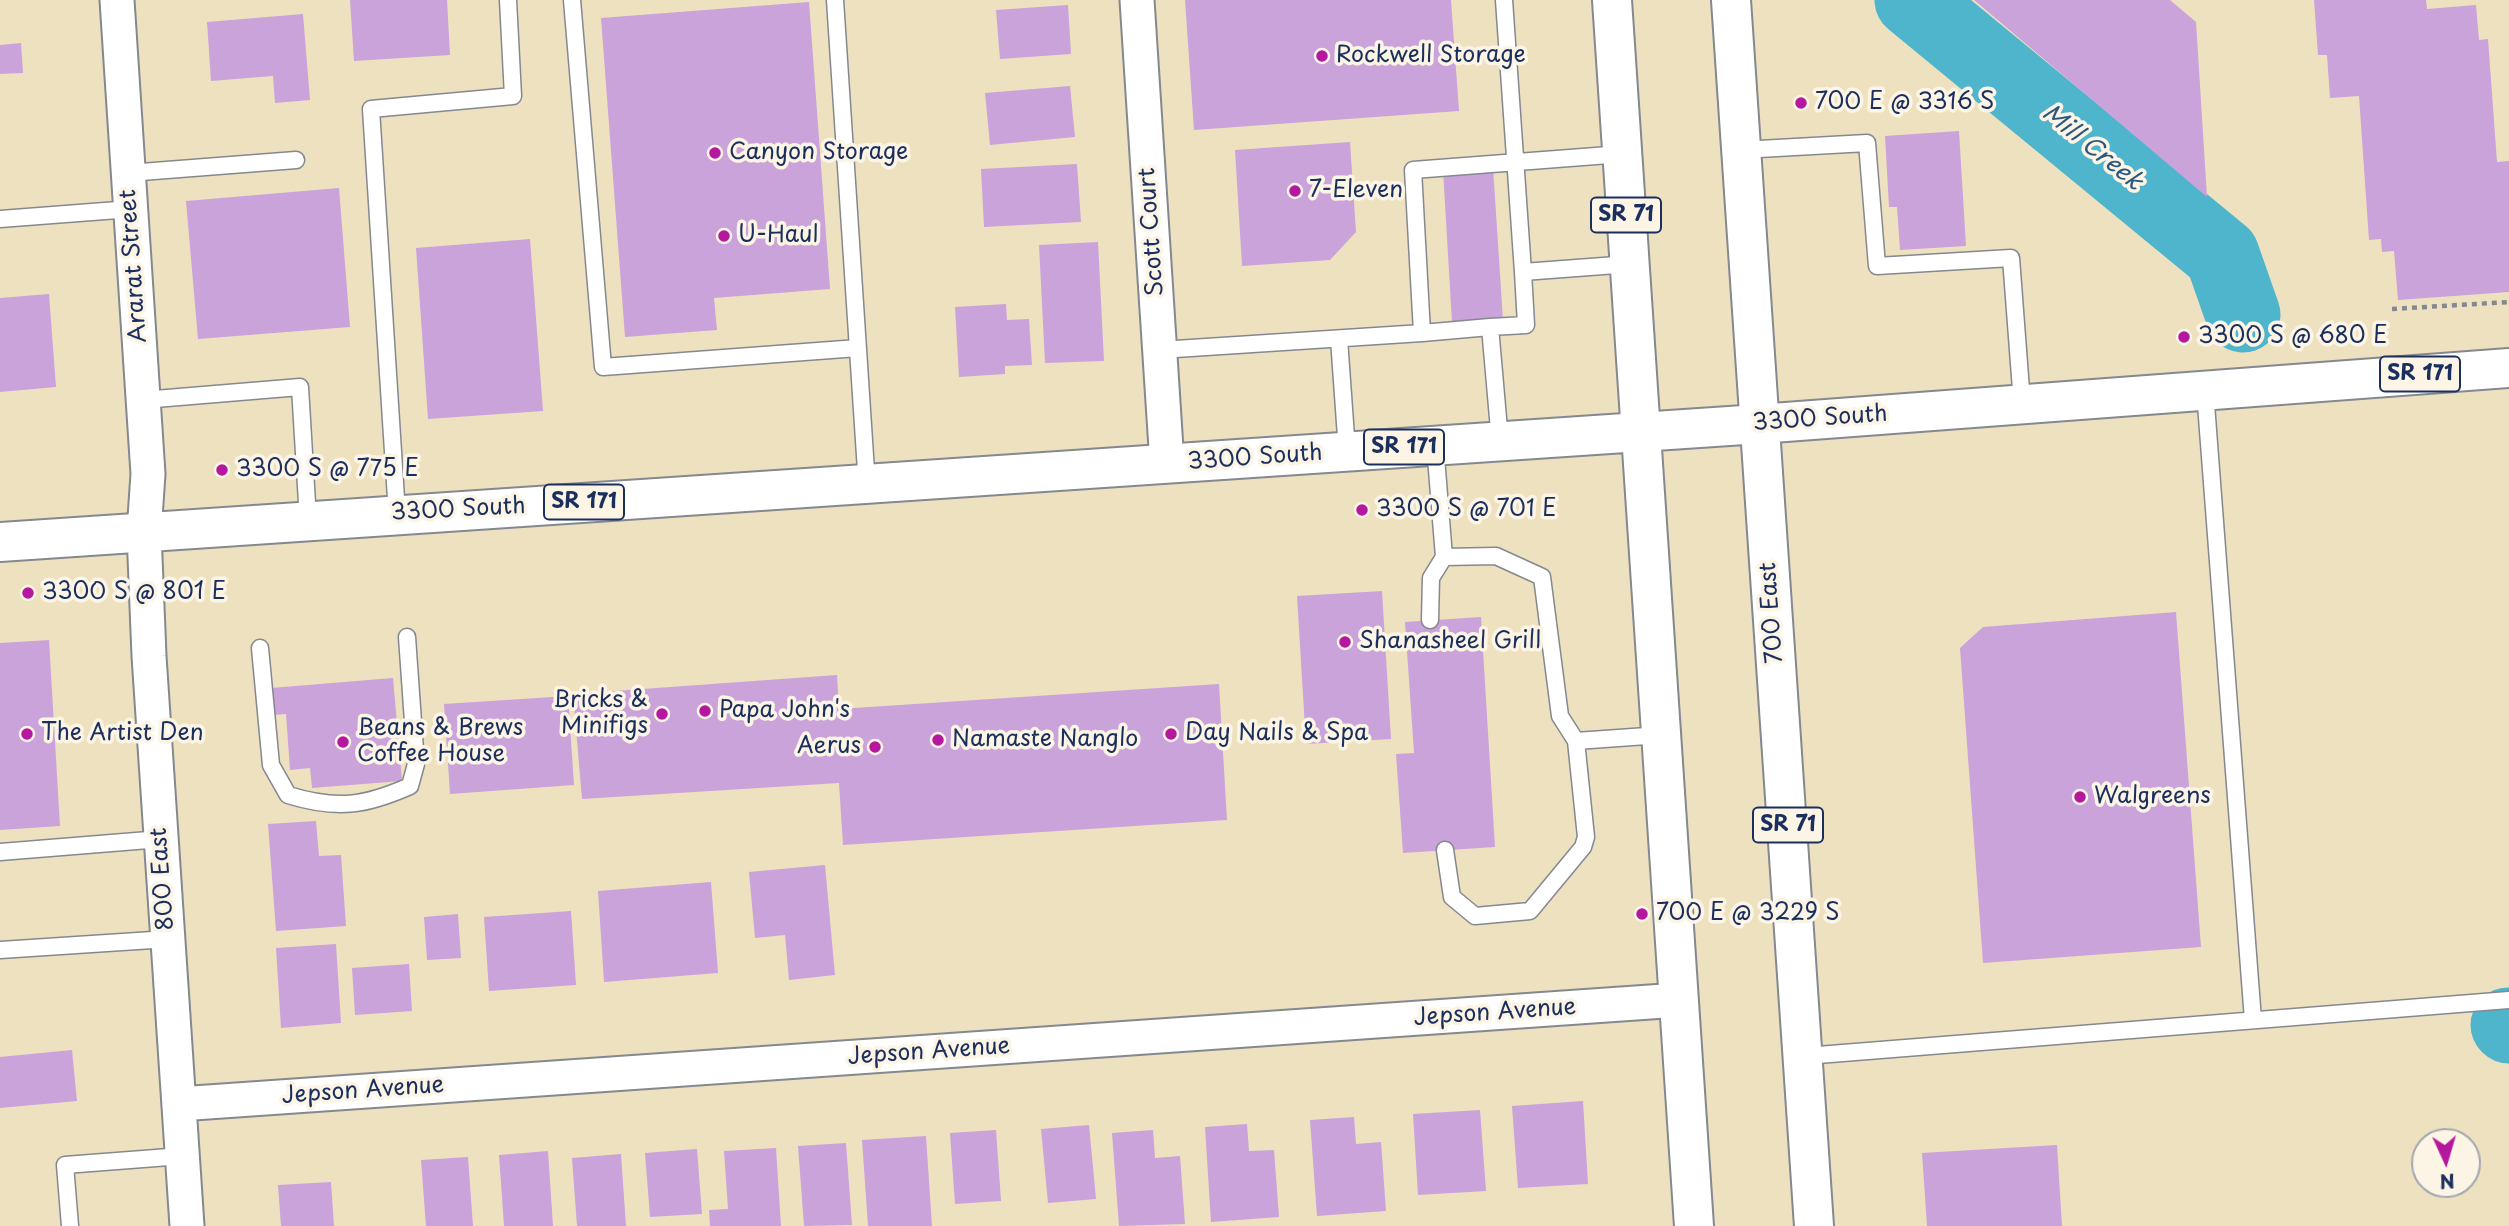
<!DOCTYPE html>
<html>
<head>
<meta charset="utf-8">
<style>
	body { margin:0 }
	#map { position:relative; width:2509px; height:1226px; overflow:hidden; background:#ede1c0; font-family:"Playpen Sans",sans-serif }
	canvas { display:block }
	.north { position:absolute; left:2411px; top:1128px; width:70px; height:70px; box-sizing:border-box; background:#fcf5e5; border:2px solid #a2a6af; border-radius:50%; rotate:176deg; font-size:19px; font-weight:700; line-height:28px; text-align:center; color:#1b2f5e }
	.north::after { content:''; display:block; margin:auto; width:24px; height:32px; background:#b5179e; clip-path:polygon(50% 0,100% 100%,50% 72%,0 100%) }
</style>
</head>
<body>
<div id="map">
<canvas width="2509" height="1226"></canvas>
<div class="north">N</div>
</div>
<script>
const ctx = document.querySelector('canvas').getContext('2d');
ctx.lineJoin = 'round';
function strokePath(path, color, width, dash) { ctx.strokeStyle = color; ctx.lineWidth = width; ctx.lineCap = dash ? 'butt' : 'round'; ctx.setLineDash(dash || []); ctx.stroke(path); }
function fillPath(path, color) { ctx.fillStyle = color; ctx.fill(path, 'evenodd'); }
function label(font, color, halo, rows, align = 'center') {
  ctx.font = font + ' "Playpen Sans",sans-serif'; ctx.lineWidth = 7; ctx.setLineDash([]); ctx.textBaseline = 'middle'; ctx.strokeStyle = halo; ctx.fillStyle = color; for (const [text, x, y, turn = 0] of rows) {
    ctx.save(); ctx.translate(x, y); ctx.rotate((+turn || 0) * Math.PI / 180); ctx.textAlign = isNaN(turn) ? turn : align; if (halo) ctx.strokeText(text, 0, 0); ctx.fillText(text, 0, 0); ctx.restore();
  }
}
strokePath(new Path2D(`
	M1912,0l310,255 21,60
	M2508,1025l1,1`), '#4eb5cd', 75);
fillPath(new Path2D(`
	M350,0h97l3,55 -96,6z
	M1185,0h266l8,111 -265,19z
	M1974,0h196l26,22 11,175z
	M2314,0h112l1,9 49,-4 3,35 9,-1 9,123 12,-1v131l-111,8 -4,-49 -12,1 -1,-13 -12,1 -10,-144 -29,2 -3,-43h-9z
	M809,2l21,287 -116,9 3,32 -92,7 -24,-319z
	M1068,5l3,49 -71,5 -4,-49z
	M303,14l7,86 -35,3 -2,-27 -62,5 -4,-59z
	M21,43l2,30 -23,1v-29z
	M1070,86l5,51 -85,8 -5,-52z
	M1959,131l7,115 -66,4 -3,-43h-8l-4,-71z
	M1350,142l6,90 -26,28 -88,6 -7,-116z
	M1077,164l4,58 -97,5 -3,-58z
	M1493,167l10,153 -51,2 -9,-152z
	M339,188l11,139 -152,12 -12,-138z
	M530,239l13,172 -115,8 -12,-171z
	M1098,242l6,119 -59,2 -6,-118z
	M49,294l7,93 -56,5v-94z
	M1006,304l1,16 22,-1 3,46 -27,1v8l-46,3 -4,-70z
	M1382,591l9,148 -85,5 -9,-148z
	M2176,612l25,335 -218,16 -23,-315 23,-21z
	M1481,617l14,230 -92,6 -7,-99 18,-1 -9,-131z
	M49,640l11,186 -60,4v-187z
	M837,675l2,34 380,-25 8,136 -384,25 -4,-62 -257,16 -9,-105z
	M393,678l9,103 -90,7 -2,-20 -20,2 -4,-56 -13,1 -2,-27z
	M568,696l6,89 -124,9 -6,-90z
	M316,821l3,35 22,-1 5,71 -70,5 -8,-107z
	M825,865l10,110 -46,5 -4,-45 -30,3 -6,-66z
	M711,882l7,91 -114,9 -6,-91z
	M571,911l5,74 -87,6 -5,-74z
	M458,914l3,44 -34,2 -3,-43z
	M336,944l5,79 -60,5 -5,-80z
	M409,964l3,47 -57,4 -3,-47z
	M72,1050l5,51 -77,7v-51z
	M1583,1101l5,83 -70,4 -6,-82z
	M1480,1110l6,81 -68,4 -5,-81z
	M1354,1117l2,27 25,-2 5,69 -69,5 -7,-96z
	M1247,1124l2,27 25,-1 5,67 -68,5 -6,-95z
	M1089,1125l7,74 -48,4 -7,-74z
	M996,1130l5,71 -46,3 -5,-71z
	M1153,1130l2,28 25,-2 5,68 -66,2 -7,-93z
	M926,1136l6,90h-64l-6,-86z
	M846,1143l6,82 -48,1 -6,-80z
	M2057,1145l5,81h-135l-5,-73z
	M776,1148l5,78h-71l-1,-16 19,-1 -4,-58z
	M697,1149l5,65 -52,3 -5,-64z
	M548,1151l5,75h-49l-5,-71z
	M621,1154l5,72h-49l-5,-68z
	M468,1157l5,69h-47l-5,-66z
	M331,1182l3,44h-53l-3,-41z`), '#caa3db');
const service = new Path2D(`
	M572,0l31,367 255,-19
	M835,0l32,486
	M1504,0l19,272
	M1741,150l126,-7 10,123 134,-8 11,145
	M128,173l168,-13
	M0,219l131,-10
	M1422,333l68,-6
	M1339,339l8,112
	M1160,350l262,-17 -9,-163 209,-16
	M2205,391l48,629
	M143,400l157,-13 8,133
	M1500,441l-10,-114 36,-2 -3,-53 107,-8
	M1435,445l9,112
	M397,514l-26,-405 142,-13 -5,-96
	M1430,620l1,-42 13,-21 52,-1 46,21 18,139 16,25 10,96 -3,10 -53,64 -55,5 -23,-19 -7,-47
	M260,648l11,117 17,30c49,15 77,11 122,-9l6,-22 -9,-127
	M1576,741l85,-6
	M0,852l161,-13
	M0,950l168,-11
	M1805,1056l704,-56
	M70,1226l-5,-61 117,-9`);
const minor = new Path2D(`
	M117,0l31,474 -4,58 5,124 38,570
	M1137,0l30,464
	M179,1104l1500,-104`);
const primary = new Path2D(`
	M1612,0l82,1226
	M1731,0l83,1226
	M0,542l1759,-118 750,-56`);
strokePath(service, '#84888f', 19);
strokePath(minor, '#84888f', 37);
strokePath(primary, '#84888f', 42);
strokePath(new Path2D(`
	M2392,309l117,-7`), '#84888f', 4.5, [5, 5]);
strokePath(service, '#fff', 16);
strokePath(minor, '#fff', 33);
strokePath(primary, '#fff', 38);
for (const [x, y, r, color] of [
	[1322,56,7,"#b5179e"],
	[1801,103,7,"#b5179e"],
	[715,153,7,"#b5179e"],
	[1295,191,7,"#b5179e"],
	[724,236,7,"#b5179e"],
	[2184,337,7,"#b5179e"],
	[222,470,7,"#b5179e"],
	[1362,510,7,"#b5179e"],
	[28,593,7,"#b5179e"],
	[1345,642,7,"#b5179e"],
	[705,711,7,"#b5179e"],
	[662,714,7,"#b5179e"],
	[27,734,7,"#b5179e"],
	[1171,734,7,"#b5179e"],
	[938,740,7,"#b5179e"],
	[343,742,7,"#b5179e"],
	[875,747,7,"#b5179e"],
	[2080,797,7,"#b5179e"],
	[1642,914,7,"#b5179e"]
]) { const dot = new Path2D(); dot.arc(x, y, r, 0, 2 * Math.PI); ctx.fillStyle = color; ctx.fill(dot); strokePath(dot, '#fcf5e5', 2.5); }
for (const [x, y, w] of [
	[1626,215,70],
	[2420,374,80],
	[1404,447,80],
	[584,502,80],
	[1788,825,70]
]) { const box = new Path2D(); box.roundRect(x - w / 2, y - 17.5, w, 35, 5); ctx.fillStyle = '#fcf5e5'; ctx.fill(box); strokePath(box, '#1b2f5e', 2); }
label('bold 21px', '#1b2f5e', null, [
	["SR 71",1626,215],
	["SR 171",2420,374],
	["SR 171",1404,447],
	["SR 171",584,502],
	["SR 71",1788,825]
]);
label('23px', '#1b2f5e', '#fcf5e5', [
	["Rockwell Storage",1336,56],
	["700 E @ 3316 S",1815,103],
	["Canyon Storage",729,153],
	["7-Eleven",1309,191],
	["U-Haul",738,236],
	["3300 S @ 680 E",2198,337],
	["3300 S @ 775 E",236,470],
	["3300 S @ 701 E",1376,510],
	["3300 S @ 801 E",42,593],
	["Shanasheel Grill",1359,642],
	["Bricks &",648,701,"right"],
	["Minifigs",648,727,"right"],
	["Papa John's",719,711],
	["Beans & Brews",357,729],
	["Coffee House",357,755],
	["The Artist Den",41,734],
	["Day Nails & Spa",1185,734],
	["Namaste Nanglo",952,740],
	["Aerus",861,747,"right"],
	["Walgreens",2094,797],
	["700 E @ 3229 S",1656,914]
], 'left');
label('23px', '#1b2f5e', '#fcf5e5', [
	["Scott Court",1152,232,-94],
	["Ararat Street",134,266,-94],
	["3300 South",1820,419,-4],
	["3300 South",1255,458,-4],
	["3300 South",458,510,-3],
	["700 East",1772,613,-94],
	["800 East",163,879,-94],
	["Jepson Avenue",1495,1013,-4],
	["Jepson Avenue",929,1052,-4],
	["Jepson Avenue",363,1091,-4]
]);
label('italic 24px', '#2a577f', '#fcf5e5', [
	["Mill Creek",2092,148,39]
]);
</script>
</body>
</html>
